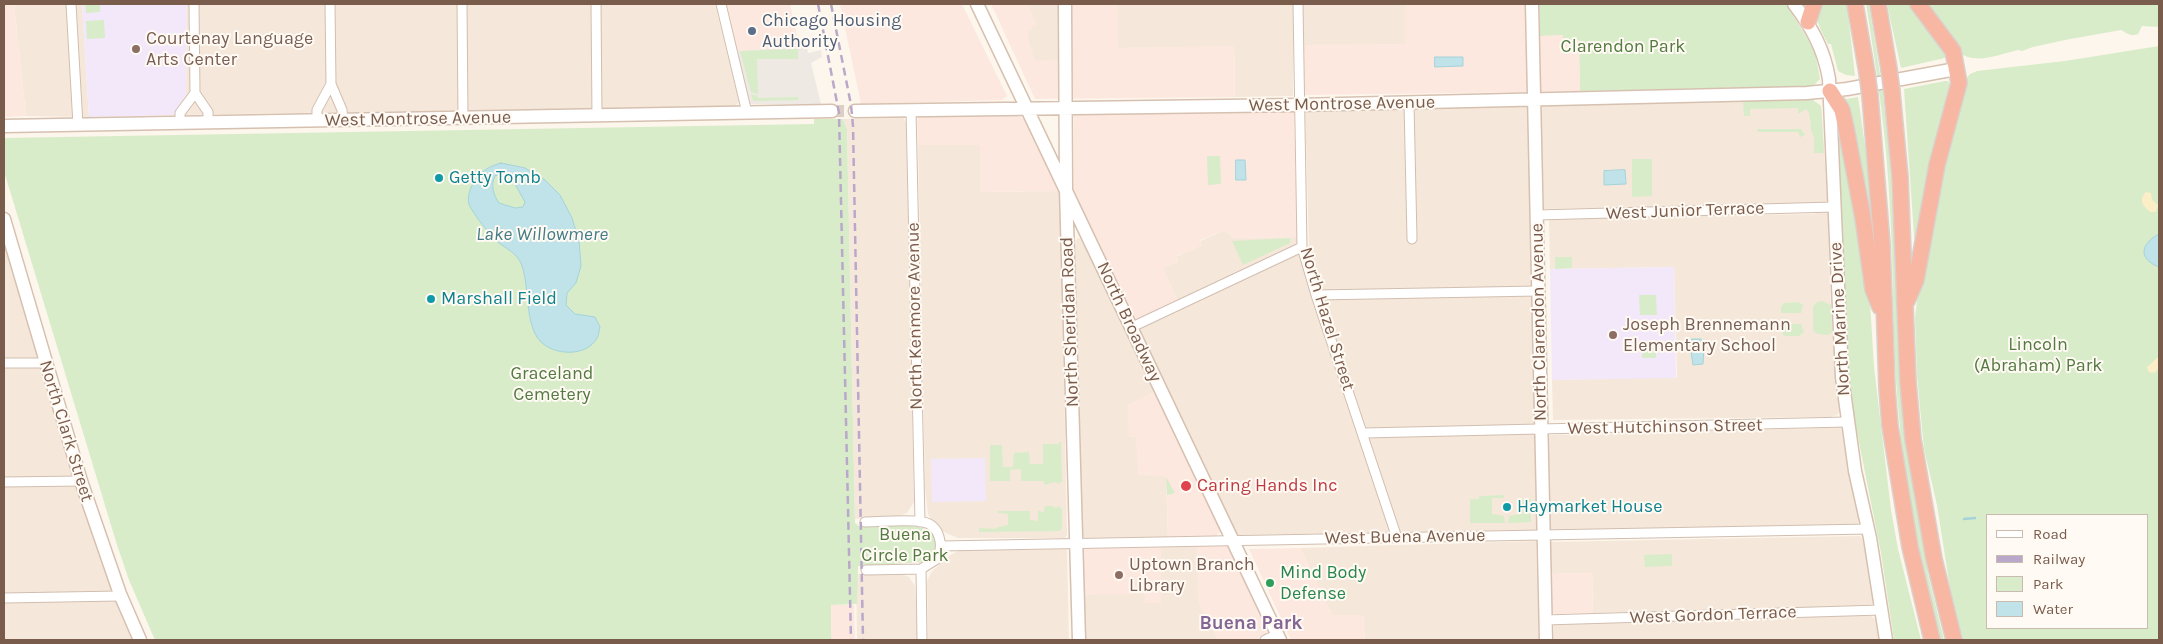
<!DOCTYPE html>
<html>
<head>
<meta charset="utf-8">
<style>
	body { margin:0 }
	#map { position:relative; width:2163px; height:644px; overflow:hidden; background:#fdf6ec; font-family:Karla,sans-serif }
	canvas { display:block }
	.frame { position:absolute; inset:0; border:5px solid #7a5c4d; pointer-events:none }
	.legend { position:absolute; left:1986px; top:514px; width:162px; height:115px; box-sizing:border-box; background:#fffaf3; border:1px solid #cabbb1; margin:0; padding:6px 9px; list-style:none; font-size:15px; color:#7a5c4d }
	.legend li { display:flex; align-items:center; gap:10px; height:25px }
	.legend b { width:25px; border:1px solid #cabbb1 }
</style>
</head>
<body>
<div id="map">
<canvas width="2163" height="644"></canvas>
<div class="frame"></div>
<ul class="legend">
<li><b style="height:6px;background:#fff"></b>Road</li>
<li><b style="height:6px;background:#b9a8c9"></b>Railway</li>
<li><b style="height:14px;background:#d8ecc9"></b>Park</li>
<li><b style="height:14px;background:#bfe3e8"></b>Water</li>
</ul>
</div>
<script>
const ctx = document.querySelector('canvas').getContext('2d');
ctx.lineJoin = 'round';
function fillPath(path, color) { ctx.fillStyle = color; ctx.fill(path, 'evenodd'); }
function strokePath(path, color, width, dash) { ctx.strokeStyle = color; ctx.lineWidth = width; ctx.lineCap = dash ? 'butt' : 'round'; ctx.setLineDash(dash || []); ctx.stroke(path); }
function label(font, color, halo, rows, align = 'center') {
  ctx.font = font + ' Karla,sans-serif'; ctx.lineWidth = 4; ctx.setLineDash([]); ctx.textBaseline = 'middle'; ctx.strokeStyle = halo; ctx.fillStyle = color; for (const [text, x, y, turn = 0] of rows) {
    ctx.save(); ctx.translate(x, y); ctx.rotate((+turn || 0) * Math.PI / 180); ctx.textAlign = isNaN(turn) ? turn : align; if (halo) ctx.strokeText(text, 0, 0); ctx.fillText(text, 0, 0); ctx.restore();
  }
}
fillPath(new Path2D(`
	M14,4h68l7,113 -63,-1z
	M187,4h528l24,98 -4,4 -562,9 13,-20z
	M1025,4h41v57h-32l-6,-21v-10l7,-5z
	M1117,4h288v40l-112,2v50l-58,1 -1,-50 -117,1z
	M1813,100l8,6 1,6 5,88 -3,4 -280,5 -3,-103z
	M1530,106l10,424 -304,5 -98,-207 171,-81 -4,-139z
	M903,118l3,4 8,380 -7,11 -14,5 -38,1 -8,-390 -4,-10z
	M918,145h62l1,47 77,-1 2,3 7,336v5l-2,3h-107l-17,-7 -8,-7 -5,-10 -3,-26z
	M1818,211h8l3,2 -1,12 3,87 8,100 -2,3 -6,2 -278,3 -1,-40 125,-3 -3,-110 -124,2 -1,-50 265,-5z
	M1225,230l9,8 63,-1v7l-119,57 -16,-33 16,-7 -2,-4 25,-12 -1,-4z
	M1078,238l3,1 75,152 -27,46h7l30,38 2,62 -86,1 -7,-297z
	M4,241l72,249 56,150h-128z
	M1828,426l13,1 18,93 -2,5 -307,5 -2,-91 2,-4 274,-7z
	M1860,536l3,4 10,60 -1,4 -4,2 -275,7 -1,-40 -41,1 -1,-32z
	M1536,541l3,99h-174l-2,-25 -31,1 -32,-68z
	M1197,546l2,56 19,38h-135v-92z
	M1067,548l2,92h-141l-1,-59 5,-10 20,-17 8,-4z
	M899,573l10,4 6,9 3,54h-61l-1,-66z
	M1870,615l5,4 4,21h-325v-16z`), '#f5e8da');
fillPath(new Path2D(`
	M4,4h10l12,112 -22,1z
	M723,4h67l10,45 -66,2z
	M840,4h122l45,92 -5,4 -141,4z
	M991,4l37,1 8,20 -8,5v10l7,21 31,-1v-56h51l1,44 116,-2 1,51 -200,2z
	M1405,4h122l1,88 -224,3v-50l101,-1z
	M1563,35v5l16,-1 1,52 -39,1 -1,-56z
	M1294,108l3,129 -63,1 -9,-8 -25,10 2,5 -25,11 1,5 -16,7 16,33 -44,19 -60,-127v-81z
	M1018,116l6,3 34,72 -78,1v-47h-62l-1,-25 2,-3z
	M1156,391l64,137v4l-4,4 -48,1 -2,-61 -28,-1 -2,-38h-7l-1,-32z
	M1225,545l4,3 38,82 -1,5 -11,5h-37l-19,-38 -2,-56z
	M1161,546v57h-16l-1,-9 -62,1 1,-47z
	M1300,548l32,67h31l2,25h-74l-42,-91z
	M1592,573l1,40 -38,1 -4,-2v-38z
	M831,605h23l1,35h-24z`), '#fde8e0');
fillPath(new Path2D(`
	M800,47h7l1,6 13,-3 1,7 -11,6 10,41h-72l-15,-53z`), '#efe9e4');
fillPath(new Path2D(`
	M82,4h105l-1,91 -13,20 -84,2z
	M1674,267l2,111 -124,2 -2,-111z
	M985,458l1,43 -54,1 -1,-43z`), '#f3e8fa');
fillPath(new Path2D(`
	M85,4h15v8l-14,1z
	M1539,4h247l29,47 5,28 -7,7 -233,5 -1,-51h-16v-5l-23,1z
	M1817,4h30l8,72 -9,-1 -8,-4 -7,-27h-3c-7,-14 -14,-24 -11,-40z
	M1866,4h3l14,89 7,66 13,269 25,146 16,66 -4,-1c-19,-76 -36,-155 -42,-233 -6,-66 -4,-131 -8,-196 -3,-70 -13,-138 -24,-206z
	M1887,4h26l32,48v6l-44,10z
	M1923,4h236v23l-17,-1 -4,8c-8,3 -11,-1 -17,-4l-56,10 -32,7 -11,4 -4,-1c-18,4 -42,15 -58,3z
	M104,20l1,18 -18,1 -1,-18z
	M2159,46v594h-196l-13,-52 -13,-83 -13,-56 -7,-73 -2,-58 4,-33 17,-99 29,-106 5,-6 7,-3 88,-10zM1987,515h160v113h-160z
	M798,49v10h-41l1,35 -7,-2 -11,-41z
	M1945,81h3l3,4 -36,165 -11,-161z
	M751,94l7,2v2l40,-1 1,3 -46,1z
	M1858,97l12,83 3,74 -27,-148v-7z
	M1813,100l8,6 3,47h-10v-15l-4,-11 1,-1 -2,-13 -3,-4 -8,5v-6l-48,1v7h-6l-1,-15z
	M814,119h29l4,10 8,394 5,4c17,1 53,-5 67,3 14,8 9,25 -3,32l-66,4 -1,38 -26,1v35h-676l-26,-60 -12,-35 -113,-374v-33l810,-14z
	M1840,128l30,174 4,65 17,143 7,39 23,91h-27l-13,-87 -27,-136 -5,-41 -11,-246z
	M1757,129h44l4,6 -5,2 -2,-5h-40z
	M1207,156h13l1,28 -13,1z
	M1632,159h20v37l-20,1z
	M1290,238v5l-47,22 -11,-24z
	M1555,257h17v11l-17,1z
	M1639,295h17l1,20h-17z
	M1822,301l9,4 1,27 -4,3 -11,-1 -4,-4v-24l4,-4z
	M1798,302l5,3 -2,8h-20v-6l3,-4z
	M1781,324h20l3,8 -5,4h-15l-2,-4z
	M1642,347h14v11h-14z
	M1059,442h2l1,39 -3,3 -4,-2 -11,3v-4h-23v-12l-11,1v11h-20v-36h12l1,22h10l1,-14 15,-1 1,12h13v-20h16z
	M1166,477l9,16 -8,2z
	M1504,495v3h-12v16l12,2 1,7h-35v-24h9v-3z
	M1521,499h10v23l-23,1 1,-7 12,-2z
	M1045,506h7l4,2 3,-2 3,3v19l-2,3 -81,1v-4l16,1 3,-2 10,-2v-11l-10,-1v-2h32v9l8,1v-11l5,3z
	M1672,554v12l-27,1 -1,-12z`), '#d8ecc9');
fillPath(new Path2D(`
	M2146,192l5,1 1,7 6,5 -2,7h-6c-7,-6 -12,-12 -4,-20z
	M2159,356v11l-3,5 -5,1 -3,-2 -1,-4z`), '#fcefc7');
const water = new Path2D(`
	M1435,57h28v9l-28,1z
	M1236,160h9l1,20h-10z
	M501,163l24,5 20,12 15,15 12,23 7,23 2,25 -5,17 -9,10 -1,12 9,9 20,3 5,10c-1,3 -1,8 -3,11 -10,19 -43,18 -57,3 -16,-18 -10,-56 -19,-78 -5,-10 -14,-14 -22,-20 -7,-5 -28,-32 -30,-39 -2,-7 1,-16 5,-22 6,-10 15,-16 27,-19zM503,174l7,1 15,27 -2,5 -8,1 -16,-5c-5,-7 -9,-18 -4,-27z
	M1625,170l1,14 -22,1v-14z
	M2159,234v33c-21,-8 -19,-23 0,-33z
	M1692,339h9l3,7 -1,18 -10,1 -2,-13z`);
fillPath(water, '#bfe3e8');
strokePath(water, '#a5d3da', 1);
strokePath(new Path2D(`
	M1964,519l11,-1`), '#a5d3da', 2.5);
strokePath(new Path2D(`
	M832,111h23`), '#dcd0c4', 12, [12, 6]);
const street = new Path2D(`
	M71,4l7,121
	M194,4l1,89 13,19v10
	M330,4l1,80 11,26 1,10
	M462,4l1,114
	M596,4l1,112
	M721,4l26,109
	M1298,4l4,243 14,48 81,243
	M1409,103l3,136
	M911,110l9,412
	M317,120v-10l14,-26
	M180,123v-10l15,-20
	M1537,215l297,-8
	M1316,295l222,-4
	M1132,327l170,-80
	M4,363h41
	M1364,433l483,-11
	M4,482l77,-1
	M865,522c18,0 40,-3 58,0 17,3 21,24 14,37l-16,10 -55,1
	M941,546l928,-17
	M921,569l1,71
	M4,598l116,-2
	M1545,620l336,-10
	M1265,640l13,-6`);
const secondary = new Path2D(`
	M977,4c101,212 202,424 303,636
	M1065,4l1,185 13,451
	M1532,4l14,636
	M1794,4c18,24 30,45 35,75l13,298 13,94 15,67 16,102
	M855,111l444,-6 508,-12 40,-4 109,-20
	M4,126l828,-15
	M4,219l77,262 39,113 20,46`);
const highway = new Path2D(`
	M1855,4l12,69
	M1878,4l11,65
	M1808,22l6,-18
	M1830,91l12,19 4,18 17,90 10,71 7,18
	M1892,92l8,85 8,205 5,57 21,120 20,81
	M1870,96l12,148 5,144 3,38 20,121 22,93
	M1907,301l9,-21 21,-115 22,-82 -6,-32 -35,-47`);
strokePath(street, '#d1beb0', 11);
strokePath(secondary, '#d6c0b0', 15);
strokePath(highway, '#dad1cd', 18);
strokePath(street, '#fff', 9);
strokePath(secondary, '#fff', 12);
strokePath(highway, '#f7b7a3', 15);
strokePath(new Path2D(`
	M818,4l21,109 12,527
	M831,4l20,101 2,21 10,514`), '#b9a8c9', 2.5, [8, 5]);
const highwayBridge = new Path2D(`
	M1889,69l3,23
	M1867,73l3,23`);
strokePath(highwayBridge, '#dad1cd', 18, []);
strokePath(highwayBridge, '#f7b7a3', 15);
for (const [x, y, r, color] of [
	[752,31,5,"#5c6f8a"],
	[136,49,5,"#8d6e63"],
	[439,178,5,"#0f9aa8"],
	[431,299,5,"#0f9aa8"],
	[1613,335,5,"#8d6e63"],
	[1186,486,6,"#e0444e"],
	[1507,507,5,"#0f9aa8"],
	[1119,575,5,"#8d6e63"],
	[1270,583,5,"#2e9e5b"]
]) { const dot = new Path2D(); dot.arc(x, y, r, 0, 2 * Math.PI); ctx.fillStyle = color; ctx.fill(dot); strokePath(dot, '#fffaf3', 2); }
label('18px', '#4e5e75', '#fffaf3', [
	["Chicago Housing",762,21],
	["Authority",762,42]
], 'left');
label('18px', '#785e54', '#fffaf3', [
	["Courtenay Language",146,39],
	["Arts Center",146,60],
	["Joseph Brennemann",1623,325],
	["Elementary School",1623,346],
	["Uptown Branch",1129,565],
	["Library",1129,586]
], 'left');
label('18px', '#537a41', '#fffaf3', [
	["Clarendon Park",1623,47],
	["Lincoln",2038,345],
	["(Abraham) Park",2038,366],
	["Graceland",552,374],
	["Cemetery",552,395],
	["Buena",905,535],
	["Circle Park",905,556]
]);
label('18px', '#7a5c4d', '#fffaf3', [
	["West Montrose Avenue",1342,104,-1],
	["West Montrose Avenue",418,119,-1],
	["West Junior Terrace",1685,211,-2],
	["North Kenmore Avenue",915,316,-91],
	["North Hazel Street",1327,319,73],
	["North Marine Drive",1840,319,-93],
	["North Sheridan Road",1070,322,-92],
	["North Broadway",1129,322,65],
	["North Clarendon Avenue",1539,322,-91],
	["West Hutchinson Street",1665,427,-1],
	["North Clark Street",66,431,73],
	["West Buena Avenue",1405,537,-1],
	["West Gordon Terrace",1713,615,-2]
]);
label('18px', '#0d838f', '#fffaf3', [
	["Getty Tomb",449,178],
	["Marshall Field",441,299],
	["Haymarket House",1517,507]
], 'left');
label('18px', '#be3a42', '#fffaf3', [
	["Caring Hands Inc",1197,486]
], 'left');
label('18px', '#27864d', '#fffaf3', [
	["Mind Body",1280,573],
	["Defense",1280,594]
], 'left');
label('italic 19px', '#437c86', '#fffaf3', [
	["Lake Willowmere",542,235]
]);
label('bold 19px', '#846695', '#fffaf3', [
	["Buena Park",1251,624]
]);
</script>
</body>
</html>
